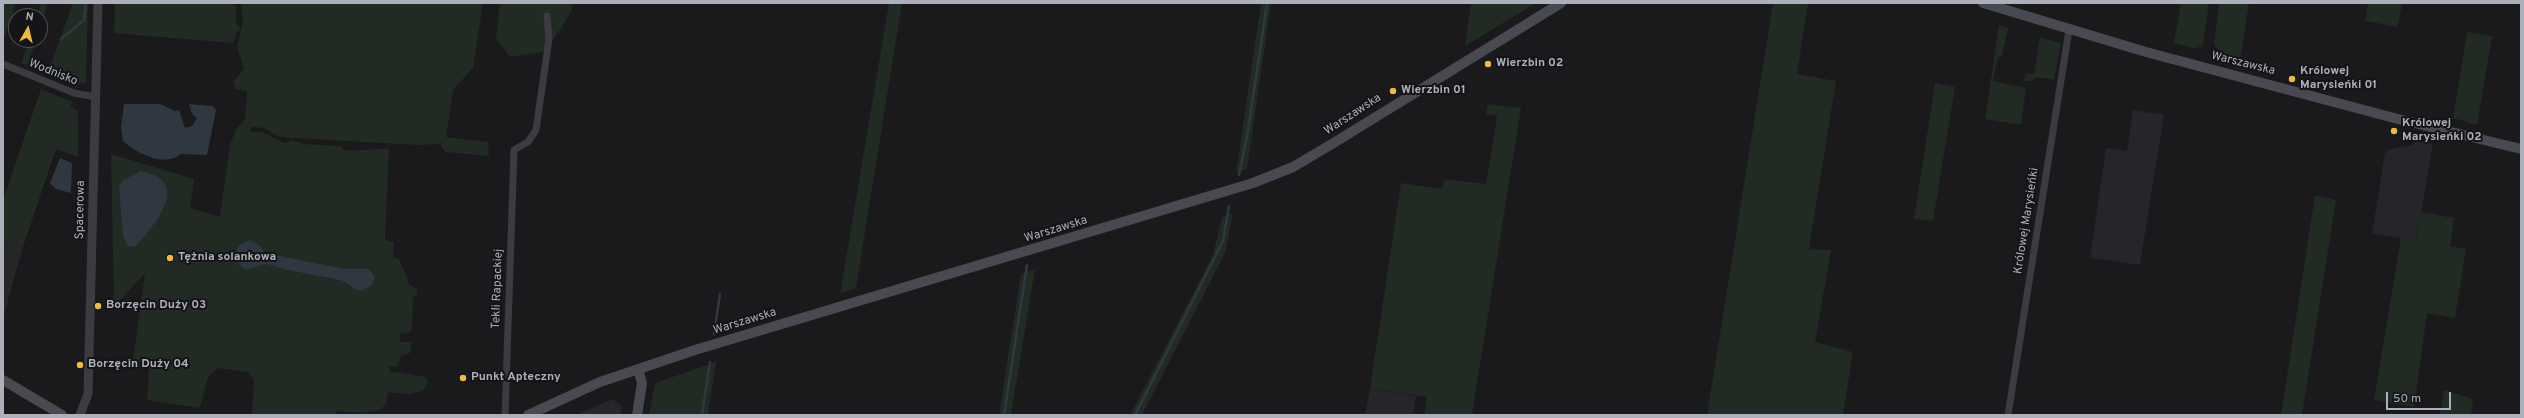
<!DOCTYPE html>
<html>
<head>
<meta charset="utf-8">
<style>
	body { margin:0 }
	#map { position:relative; width:2524px; height:418px; overflow:hidden; background:#1a191c; font-family:Overpass,sans-serif }
	canvas { display:block }
	.frame { position:absolute; inset:0; border:4px solid #acb0bb; pointer-events:none }
	.north { position:absolute; left:8px; top:8px; width:40px; height:40px; box-sizing:border-box; background:#151417; border:1px solid #515259; border-radius:50%; rotate:8deg; font-size:11px; font-weight:700; line-height:16px; text-align:center; color:#acb0bb }
	.north::after { content:''; display:block; margin:auto; width:14px; height:18px; background:#eebb3f; clip-path:polygon(50% 0,100% 100%,50% 72%,0 100%) }
	.scale { position:absolute; left:2386px; top:392px; width:65px; height:18px; box-sizing:border-box; border:2px solid #acb0bb; border-top:0; padding-left:5px; font-size:12px; line-height:14px; white-space:nowrap; color:#acb0bb; -webkit-text-stroke:3px #151417; paint-order:stroke }
</style>
</head>
<body>
<div id="map">
<canvas width="2524" height="418"></canvas>
<div class="frame"></div>
<div class="north">N</div>
<div class="scale">50 m</div>
</div>
<script>
const ctx = document.querySelector('canvas').getContext('2d');
ctx.lineJoin = 'round';
function fillPath(path, color) { ctx.fillStyle = color; ctx.fill(path, 'evenodd'); }
function strokePath(path, color, width, dash) { ctx.strokeStyle = color; ctx.lineWidth = width; ctx.lineCap = dash ? 'butt' : 'round'; ctx.setLineDash(dash || []); ctx.stroke(path); }
function label(font, color, halo, rows, align = 'center') {
  ctx.font = font + ' Overpass,sans-serif'; ctx.lineWidth = 4; ctx.setLineDash([]); ctx.textBaseline = 'middle'; ctx.strokeStyle = halo; ctx.fillStyle = color; for (const [text, x, y, turn = 0] of rows) {
    ctx.save(); ctx.translate(x, y); ctx.rotate((+turn || 0) * Math.PI / 180); ctx.textAlign = isNaN(turn) ? turn : align; if (halo) ctx.strokeText(text, 0, 0); ctx.fillText(text, 0, 0); ctx.restore();
  }
}
fillPath(new Path2D(`
	M70,106l8,5v9l-11,-4z
	M2133,110l31,5 -24,150 -50,-7 16,-110 21,3z
	M2415,139l18,5 -17,97 -44,-8 13,-80 5,-4 23,-4z
	M3,240l20,7 -20,71z
	M1370,388l46,8 -3,19h-48z
	M613,399l9,7 -1,9h-45z`), '#262529');
fillPath(new Path2D(`
	M3,3h13l-13,39z
	M41,3h7l-8,24v-11h-3z
	M73,3h15l-2,80 -8,1 -31,-9z
	M115,3h115l6,3v16l5,8 2,-8 -2,-19h242l-10,65 -20,22 -7,47 42,5 1,14 -44,-4 -5,-8 -23,1 -138,-8 -15,-9 -12,-1 -2,5h12l23,11 7,-3 11,4 37,2 4,4c15,2 29,-2 45,-1l-4,91 9,2 -1,15 6,2c3,11 8,12 10,26l8,4v5l-4,3 -1,32 -4,4 -8,1v8h12l-2,11 -9,3 -4,10 -8,1 2,6 8,-1 26,5 3,5 -5,9 -14,3 -21,-2 -2,11 -5,7 -19,3 -25,-2 -1,4h-84l2,-35 -6,-8 -30,-4 -10,9 -8,31 -53,-8 2,-31 -17,-2 13,-94 -31,34 -3,-153 83,25 -4,29 30,9 10,-73 7,-16 8,-9 2,-28 -11,-2 -3,-7 11,-13 -7,-22 4,-17 -4,2 -4,11 -119,-10z
	M500,3h68l6,3 -12,21 -19,25 -33,5 -14,-19z
	M889,3h13l-46,285 -16,6z
	M1261,3h10l-24,166 -11,4z
	M1471,3h65l-71,43z
	M1773,3h35l-11,71 39,7 -27,168 22,1 -16,92 38,10 -10,63h-136z
	M2181,3h28l-6,41 -7,5 -22,-6z
	M2219,3h30l-9,58 -18,-5 -8,-12z
	M2368,3h34l-4,24 -33,-6z
	M1999,25l9,3 -6,29h-4l-5,24 33,7 -5,37 -36,-6z
	M2467,32l25,4 -15,89 -24,-7z
	M2040,37l21,6 -7,37 -17,-3 -5,4h-9l4,-8 7,1z
	M29,40h7l-8,25 -7,-2z
	M1935,83l20,4 -22,134 -19,-2z
	M41,89l31,13 -5,14 11,4v37l-22,-8 -33,98 -20,-7v-40z
	M1488,104l33,4 -49,307h-48l3,-18 -57,-9 31,-205 41,6 3,-10 41,5 11,-68 -11,-2z
	M2315,195l21,5 -34,215h-21z
	M2421,212l33,6 -4,28 16,3 -11,69 -28,-5 -13,94 -40,-7 27,-162 15,3z
	M1233,214l-8,39 -83,162h-12l83,-160 9,-38z
	M1035,269l-24,146h-12l22,-141z
	M716,362l-8,53h-59l6,-32z
	M2444,390l29,9 -2,16h-31z`), '#212a23');
fillPath(new Path2D(`
	M124,104h36l15,7 4,-1 6,18 7,-2 5,-8 -5,-4 -3,-10 23,2 4,4 -9,45 -26,-1c-16,14 -45,-1 -58,-13l-2,-14z
	M60,158l12,5 -1,30 -15,-4 -6,-6z
	M140,171c52,9 17,52 -4,75l-8,1 -5,-11 -4,-49 3,-6z
	M249,240l10,5 6,8 79,16h25l6,8 -3,8 -10,6c-9,-1 -13,-8 -22,-11l-57,-11 -11,-4 -7,-1 -19,6c-10,-7 -11,-13 -8,-24z`), '#2f3840');
strokePath(new Path2D(`
	M61,39l23,-19 2,-17
	M1239,175l9,-44 19,-128
	M714,334l6,-40
	M702,415l8,-53
	M1004,415l23,-150
	M1135,415l82,-162 6,-12 6,-35`), '#2f3840', 2.5);
strokePath(new Path2D(`
	M3,64l71,29 22,4
	M505,415l9,-265 14,-8 8,-12 13,-91 -2,-23
	M2008,415l61,-385`), '#3b3b41', 7);
strokePath(new Path2D(`
	M80,415l8,-21 10,-391`), '#3b3b41', 9);
strokePath(new Path2D(`
	M1983,3l163,49 248,66 127,31
	M3,380l59,35
	M528,415l72,-33 95,-32 558,-167 40,-16 39,-23 229,-141
	M637,415l5,-32 -4,-14`), '#494a51', 10);
for (const [x, y, r, color] of [
	[1488,64,4,"#eebb3f"],
	[2292,79,4,"#eebb3f"],
	[1393,91,4,"#eebb3f"],
	[2394,131,4,"#eebb3f"],
	[170,258,4,"#eebb3f"],
	[98,306,4,"#eebb3f"],
	[80,365,4,"#eebb3f"],
	[463,378,4,"#eebb3f"]
]) { const dot = new Path2D(); dot.arc(x, y, r, 0, 2 * Math.PI); ctx.fillStyle = color; ctx.fill(dot); strokePath(dot, '#151417', 1.5); }
label('bold 12px', '#acb0bb', '#151417', [
	["Wierzbin 02",1496,64],
	["Królowej",2300,72],
	["Marysieńki 01",2300,86],
	["Wierzbin 01",1401,91],
	["Królowej",2402,124],
	["Marysieńki 02",2402,138],
	["Tężnia solankowa",178,258],
	["Borzęcin Duży 03",106,306],
	["Borzęcin Duży 04",88,365],
	["Punkt Apteczny",471,378]
], 'left');
label('12px', '#acb0bb', '#151417', [
	["Warszawska",2243,64,14],
	["Wodnisko",53,73,22],
	["Warszawska",1353,115,-33],
	["Spacerowa",81,210,-89],
	["Królowej Marysieńki",2027,221,-81],
	["Warszawska",1056,230,-17],
	["Tekli Rapackiej",498,289,-88],
	["Warszawska",745,322,-17]
]);
</script>
</body>
</html>
